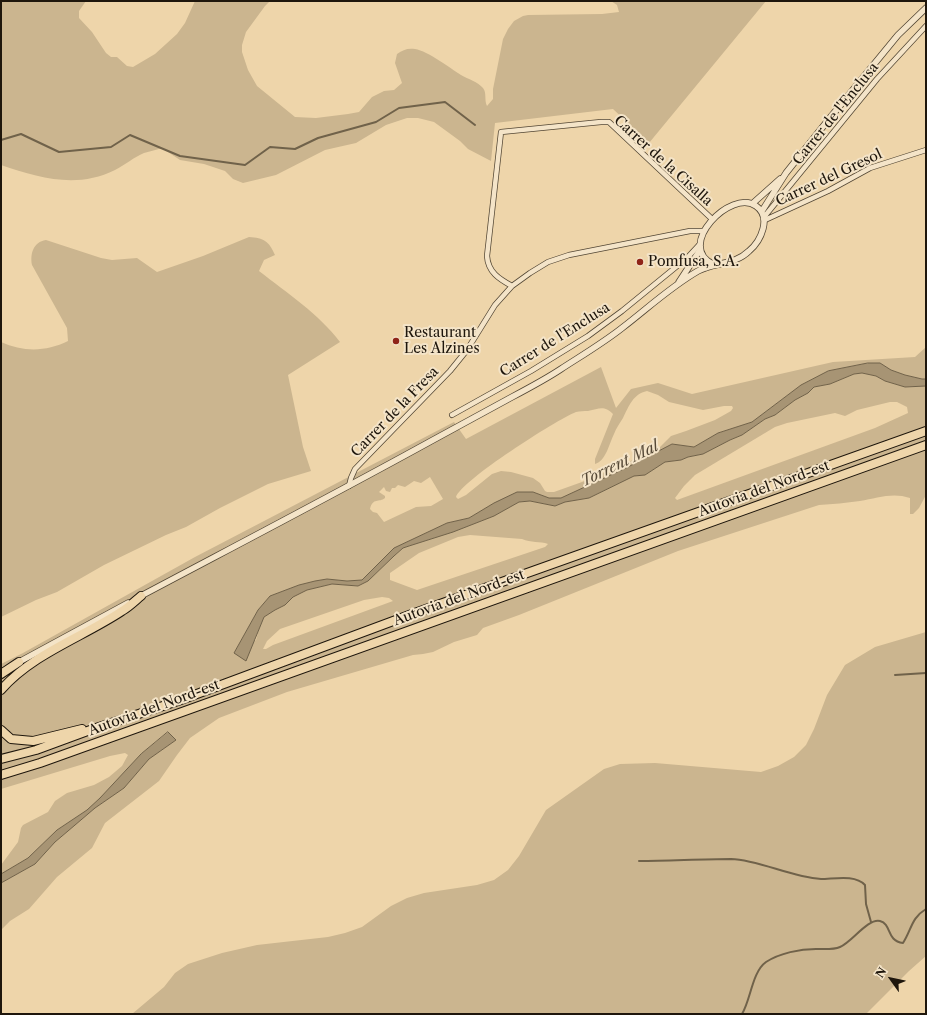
<!DOCTYPE html>
<html>
<head>
<meta charset="utf-8">
<style>
	body { margin:0 }
	#map { position:relative; width:927px; height:1015px; overflow:hidden; background:#eed5aa; font-family:"Libre Caslon Text",serif }
	canvas { display:block }
	.frame { position:absolute; inset:0; border:2px solid #1e160c; pointer-events:none }
	.north { position:absolute; left:871px; top:959px; width:40px; height:40px; -webkit-text-stroke:3px #f4e4c8; paint-order:stroke; rotate:303deg; font-size:11px; font-weight:700; line-height:16px; text-align:center; color:#1e160c }
	.north::after { content:''; display:block; margin:auto; width:14px; height:18px; background:#1e160c; clip-path:polygon(50% 0,100% 100%,50% 72%,0 100%) }
</style>
</head>
<body>
<div id="map">
<canvas width="927" height="1015"></canvas>
<div class="frame"></div>
<div class="north">N</div>
</div>
<script>
const ctx = document.querySelector('canvas').getContext('2d');
ctx.lineJoin = 'round';
function fillPath(path, color) { ctx.fillStyle = color; ctx.fill(path, 'evenodd'); }
function strokePath(path, color, width, dash) { ctx.strokeStyle = color; ctx.lineWidth = width; ctx.lineCap = dash ? 'butt' : 'round'; ctx.setLineDash(dash || []); ctx.stroke(path); }
function label(font, color, halo, rows, align = 'center') {
  ctx.font = font + ' "Libre Caslon Text",serif'; ctx.lineWidth = 4; ctx.setLineDash([]); ctx.textBaseline = 'middle'; ctx.strokeStyle = halo; ctx.fillStyle = color; for (const [text, x, y, turn = 0] of rows) {
    ctx.save(); ctx.translate(x, y); ctx.rotate((+turn || 0) * Math.PI / 180); ctx.textAlign = isNaN(turn) ? turn : align; if (halo) ctx.strokeText(text, 0, 0); ctx.fillText(text, 0, 0); ctx.restore();
  }
}
fillPath(new Path2D(`
	M1,1h85l-7,10v7l13,14 14,21 5,4h6l10,9 6,1 22,-13 22,-20 8,-11 10,-22h75l-5,5 -19,26 -4,13v7l6,18 9,16 38,31 21,1 32,-4 11,-2 13,-15 12,-6 10,-1 8,-7 -7,-20 2,-9c6,-4 10,-6 18,-5 13,2 35,19 46,26 7,4 17,7 22,13 4,5 1,12 4,18l6,-7v-10l10,-50 5,-10 6,-8 9,-5 5,-1 74,-1 17,-2 -2,-7 -6,-4h155l-117,142 -36,-34 -118,14 -4,38 -23,-12 -8,-8 -26,-19 -16,-4h-11l-21,7 -30,18 -31,7 -49,25 -33,8 -10,-4 -8,-8 -21,-7 -24,-4 -18,-12c-5,2 -12,3 -18,5 -10,4 -19,12 -29,17 -38,19 -76,8 -114,-5z
	M249,237c15,1 20,4 26,18l-11,5 -5,11c28,22 60,43 81,71l-52,33 15,72 8,24 -43,13 -48,24 -34,19 -20,8 -62,30 -47,27 -21,8 -35,17v-275c22,10 45,10 67,-1l-1,-13 -35,-63c-2,-11 1,-23 14,-25l55,18 11,2 25,-2 20,14 46,-16z
	M926,347v32h-4l-17,-4 -14,-5 -11,-7h-12l-40,8 -27,14 -49,37 -34,11 -24,14 -22,-3 -44,23 -67,31h-12l-16,-6 -39,11 -25,15 -22,5 -53,25 -32,32 -15,1 -20,-2 -12,2 -16,4 -29,11 -12,14 -24,43 22,-13 4,-15 4,-8 11,-7 10,-5 8,-8 14,-7 25,-6 26,2 10,-5 35,-33 49,-16 42,-16 25,-14 11,-1 25,5 10,-4 24,-4 45,-22 11,-1 20,-13 16,-2 7,-3 15,-3 27,-14 12,-5 23,-16 10,-4 20,-15 13,-7 6,-6 16,-3 24,-10 8,-1 14,3 9,5 20,6 21,-1v109l-7,13 -6,6h-3v-16c-17,-6 -33,0 -50,3 -14,2 -27,3 -41,4l-141,46 -159,64 -36,13 -6,7 -23,7 -21,10 -10,2 -10,1 -126,37 -68,26 -29,20 -13,17 -18,26 -54,42 -13,25 -35,29 -28,32 -19,12 -9,9v-47l34,-19 20,-22 13,-11 27,-23 29,-20 25,-29 27,-19 -9,-8 -26,22 -41,44 -13,12 -30,20 -29,28 -27,16v-9l17,-23 3,-14 2,-3 25,-13 7,-11 12,-8 27,-8 15,-8 13,-11 6,-11 -3,-2 -15,3 -109,33v-125l22,-11 172,-96 259,-135 12,17 135,-72 15,41 15,-19 27,-6 34,11 141,-32 82,-5zM647,391l11,4 11,7 34,8 21,-4h8l1,2 -2,3 -16,9 -29,11 -15,5 -11,11 -16,8 -62,27 -28,10h-7l-2,-1 -5,-8 -7,-5 -22,-6 -10,-1 -9,3 -26,21 -8,4 -2,-2c6,-17 100,-77 120,-85 4,-1 8,-1 12,-1 11,-2 16,-6 25,3l-18,45v5c11,-3 14,-20 19,-30 2,-6 6,-11 9,-16 6,-12 10,-24 24,-27zM890,402h7l10,5 1,6 -33,15 -198,72 -2,-2 9,-12 11,-11 80,-48 12,-4 48,-10 10,3 12,-6zM430,477l13,22 -12,7 -15,1 -32,15 -7,-9 -4,-1 -3,-3c3,-12 9,-6 15,-11v-2l-6,-4 5,-5 2,4 4,1 2,-4h3l3,-3 7,2 9,-6 7,2zM470,535l52,4c9,4 18,2 26,5l-3,3 -128,43 -27,-10v-7l29,-20 39,-16zM382,597l7,1 4,3 -120,44 -7,4h-3l4,-8 13,-12 84,-29z
	M926,632v324l-17,15 -43,43h-734l32,-27 11,-14 13,-9 34,-11 35,-8 71,-8 17,-4 17,-6 29,-21 16,-8 17,-5 53,-8 17,-5 14,-10 11,-14 27,-46 58,-41 16,-5 35,-1 106,9 17,-6 16,-9 12,-12 8,-16 13,-34 18,-30 30,-18z`), '#cbb58f');
const water = new Path2D(`
	M868,363h12l11,7 14,5 17,4h4v7l-21,1 -20,-6 -9,-5 -14,-3 -8,1 -24,10 -16,3 -6,6 -13,7 -20,15 -10,4 -23,16 -12,5 -27,14 -15,3 -7,3 -16,2 -20,13 -11,1 -45,22 -24,4 -10,4 -25,-5 -11,1 -25,14 -41,16 -44,14 -6,2 -9,8 -26,25 -10,5 -26,-2 -25,6 -14,7 -8,8 -10,5 -11,7 -18,44 -12,-8 24,-43 12,-14 29,-11 16,-4 12,-2 20,2 15,-1 32,-32 53,-25 22,-5 25,-15 23,-11h16l16,6h12l67,-31 44,-23 22,3 24,-14 34,-11 49,-37 27,-14z
	M168,732l8,8 -27,19 -25,29 -29,20 -27,23 -13,11 -20,22 -34,19v-9l27,-16 29,-28 30,-20 13,-12 41,-44z`);
fillPath(water, '#a79474');
strokePath(water, '#70624a', 1);
strokePath(new Path2D(`
	M1,140l20,-6 38,18 52,-5 19,-12 50,21 65,9 25,-18 25,2 23,-11 58,-16 23,-14 46,-6 30,23
	M895,675l31,-2
	M639,861c30,0 61,-2 92,-2 29,1 59,18 90,20 13,0 34,-5 44,6l1,19 5,18
	M742,1014c9,-15 10,-42 24,-52 14,-9 34,-13 50,-13 8,0 17,1 24,-2 12,-5 28,-29 40,-26 12,3 6,20 23,22 9,-14 8,-25 23,-34`), '#70624a', 2);
const minor = new Path2D(`
	M764,217l113,-138 49,-53
	M765,220l63,-29 42,-23 56,-18
	M512,286c-13,-7 -24,-14 -25,-30l14,-124 100,-10h8l103,97
	M452,415l79,-44 57,-35 34,-25 65,-53 13,-14
	M349,486l2,-8 4,-9 95,-98 17,-21 28,-45 17,-19 18,-13 18,-11 21,-7 121,-24h14`);
const tertiary = new Path2D(`
	M752,204l28,-25
	M762,211l24,-38 43,-54 69,-84 28,-27
	M679,282l21,-32
	M139,597c98,-52 196,-103 294,-157 26,-14 53,-29 79,-43 17,-9 34,-18 49,-28 20,-13 42,-26 61,-41 25,-19 48,-41 76,-57 17,-9 37,-6 51,-20 12,-10 23,-34 7,-45 -25,-18 -81,40 -43,58
	M19,662l109,-59`);
const motorway = new Path2D(`
	M1,674l18,-12
	M1,690c31,-36 82,-53 121,-79 7,-4 13,-10 19,-15
	M1,730l10,9 22,2 49,-12
	M1,759l35,-9 57,-21 85,-28 234,-87 514,-183
	M1,775l39,-12 886,-318`);
strokePath(minor, '#524634', 6);
strokePath(tertiary, '#524634', 7);
strokePath(motorway, '#1e160c', 10);
strokePath(minor, '#f4e4c8', 4.5);
strokePath(tertiary, '#f4e4c8', 5.5);
strokePath(motorway, '#eed5aa', 8);
for (const [x, y, r, color] of [
	[640,262,4,"#8f2418"],
	[396,341,4,"#8f2418"]
]) { const dot = new Path2D(); dot.arc(x, y, r, 0, 2 * Math.PI); ctx.fillStyle = color; ctx.fill(dot); strokePath(dot, '#f4e4c8', 1.5); }
label('14px', '#1e160c', '#f4e4c8', [
	["Carrer de l'Enclusa",836,114,-51],
	["Carrer de la Cisalla",663,161,42],
	["Carrer del Gresol",829,178,-25],
	["Carrer de l'Enclusa",555,340,-32],
	["Carrer de la Fresa",395,412,-46],
	["Autovia del Nord-est",764,489,-20],
	["Autovia del Nord-est",459,598,-20],
	["Autovia del Nord-est",154,708,-20]
]);
label('14px', '#1e160c', '#f4e4c8', [
	["Pomfusa, S.A.",648,262],
	["Restaurant",404,333],
	["Les Alzines",404,349]
], 'left');
label('italic 15px', '#554836', '#f4e4c8', [
	["Torrent Mal",620,464,-26]
]);
</script>
</body>
</html>
